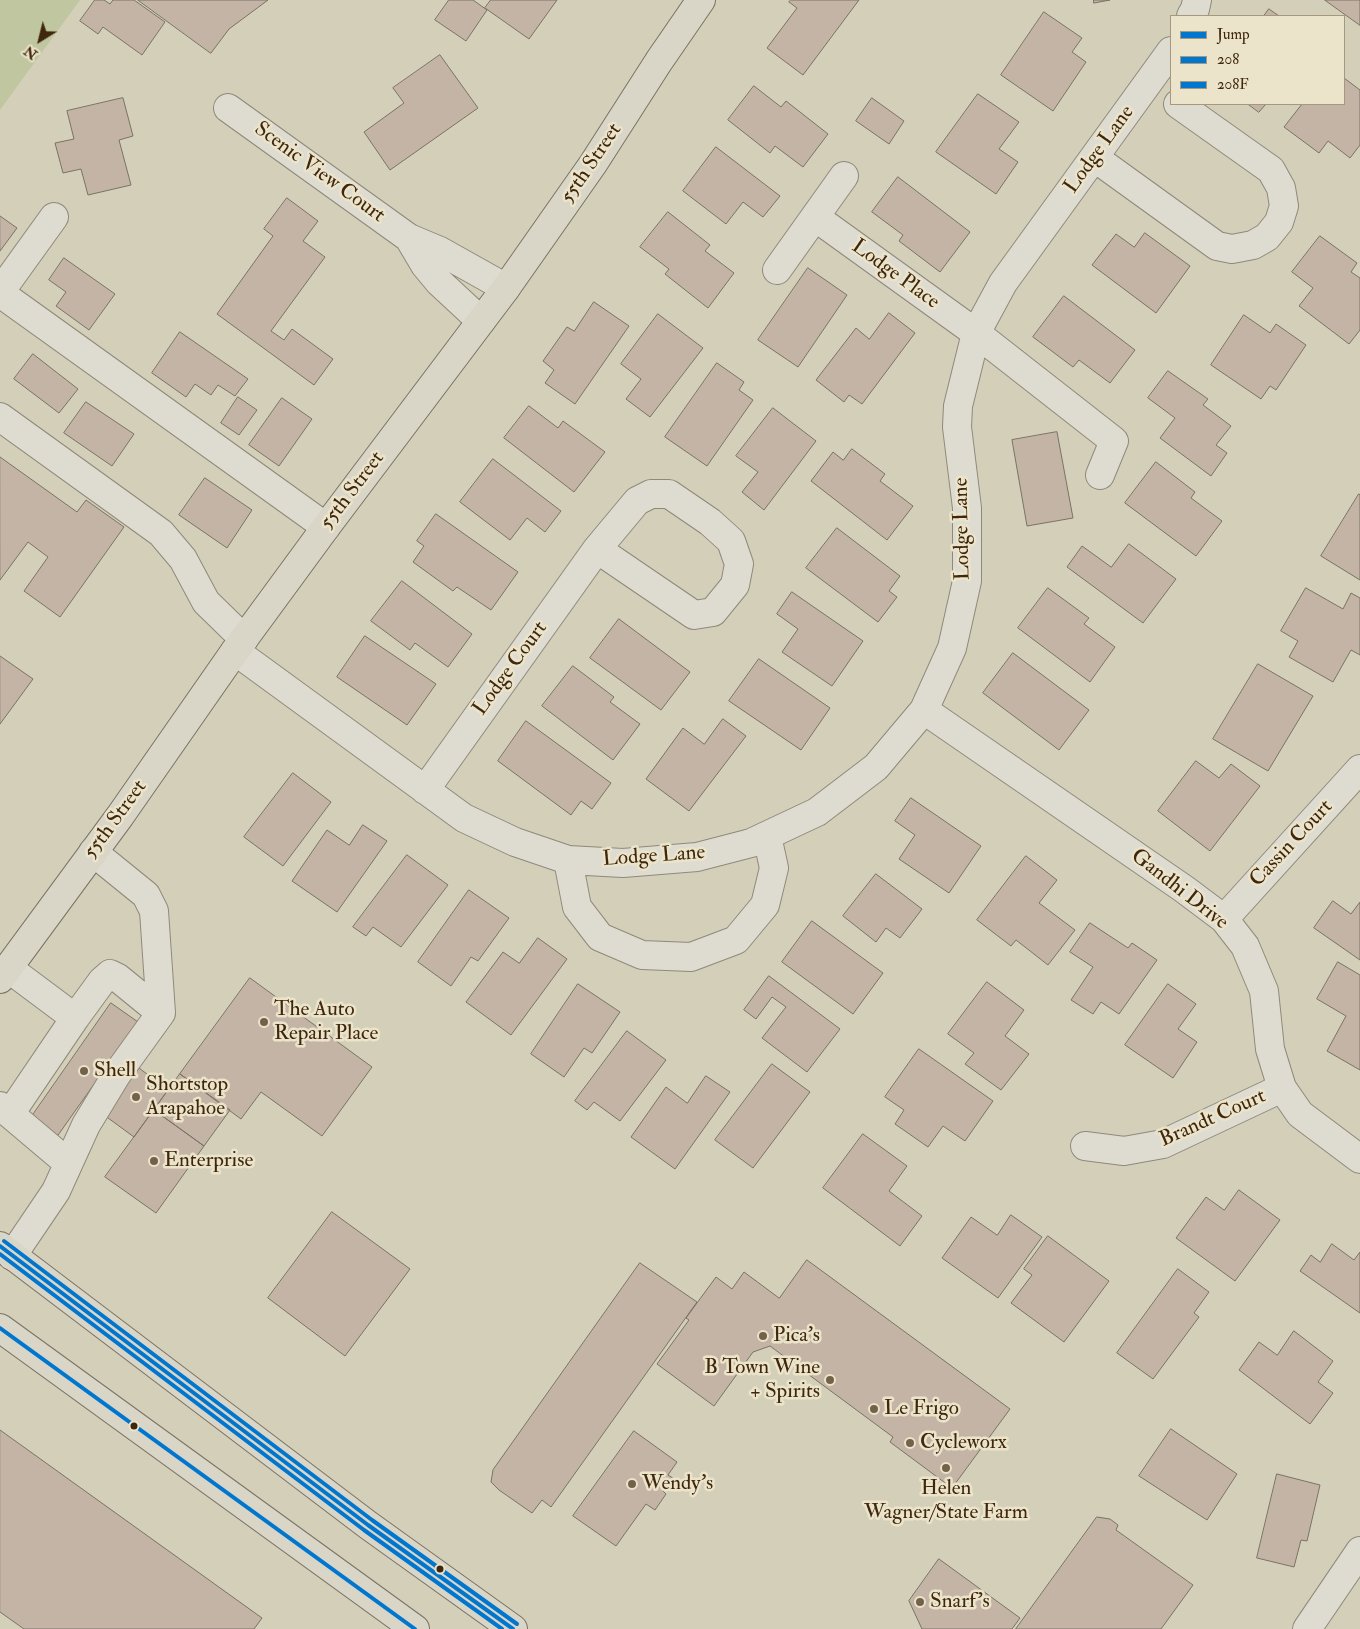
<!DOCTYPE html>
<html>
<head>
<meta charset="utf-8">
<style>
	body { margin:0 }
	#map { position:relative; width:1360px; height:1629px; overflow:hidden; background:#d4cfb9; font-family:"IM FELL Double Pica",serif }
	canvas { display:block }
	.legend { position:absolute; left:1170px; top:15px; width:175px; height:90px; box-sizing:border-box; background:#ebe4ca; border:1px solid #a6987f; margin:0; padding:6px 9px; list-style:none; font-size:15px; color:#3f270e }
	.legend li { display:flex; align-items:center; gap:10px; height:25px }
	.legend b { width:25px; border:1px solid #a6987f }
	.north { position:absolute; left:15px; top:15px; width:50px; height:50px; -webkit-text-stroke:4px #ebe4ca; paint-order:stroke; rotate:216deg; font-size:14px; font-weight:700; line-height:20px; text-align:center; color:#3f270e }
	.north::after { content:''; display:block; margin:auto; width:18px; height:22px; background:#3f270e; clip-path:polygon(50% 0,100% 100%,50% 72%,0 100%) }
</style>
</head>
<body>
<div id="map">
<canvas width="1360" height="1629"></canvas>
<ul class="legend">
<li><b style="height:6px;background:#0076ce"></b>Jump</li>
<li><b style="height:6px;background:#0076ce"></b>208</li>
<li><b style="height:6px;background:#0076ce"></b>208F</li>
</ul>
<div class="north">N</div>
</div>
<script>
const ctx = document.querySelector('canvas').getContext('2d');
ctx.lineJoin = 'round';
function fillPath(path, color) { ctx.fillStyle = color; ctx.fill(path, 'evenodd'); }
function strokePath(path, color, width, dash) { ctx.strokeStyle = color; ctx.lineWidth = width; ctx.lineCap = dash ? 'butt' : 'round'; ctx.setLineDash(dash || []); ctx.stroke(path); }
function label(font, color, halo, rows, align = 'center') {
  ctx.font = font + ' "IM FELL Double Pica",serif'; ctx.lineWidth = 5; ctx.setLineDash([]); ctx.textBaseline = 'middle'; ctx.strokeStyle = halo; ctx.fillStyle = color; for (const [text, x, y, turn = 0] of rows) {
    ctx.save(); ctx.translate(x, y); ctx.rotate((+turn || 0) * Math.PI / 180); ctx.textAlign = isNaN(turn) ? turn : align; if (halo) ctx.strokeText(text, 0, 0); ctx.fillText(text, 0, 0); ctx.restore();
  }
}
fillPath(new Path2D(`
	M0,0h80l-80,110z`), '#c0c6a0');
const building = new Path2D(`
	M95,0h9l6,4 3,-4h21l31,22 -23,33 -39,-28 -5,7 -18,-13z
	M138,0h130l-39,29 -18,24z
	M449,0h24l14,10 -21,31 -31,-21z
	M491,0h66l-28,39 -44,-31z
	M791,0h68l-56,75 -36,-27 30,-40 -8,-6z
	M1094,0h16l-16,3z
	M1325,0h35v25z
	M1269,9l10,7h-15z
	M1044,12l38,26 -10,14 14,10 -33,49 -52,-36z
	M440,55l38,53 -88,62 -26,-38 40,-29 -11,-15z
	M1344,78l16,12v55l-10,13 -22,-17 -9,12 -35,-26 18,-23h42z
	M754,86l27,21 5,-6 42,33 -25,33 -28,-21 -5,7 -42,-33z
	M978,94l41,28 -20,27 19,13 -22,32 -60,-42z
	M123,98l10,38 -14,4 12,45 -43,10 -7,-26 -18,4 -8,-30 19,-4 -7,-28z
	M872,98l32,23 -15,23 -33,-23z
	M1248,104h18l-7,8z
	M716,147l64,49 -17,21 -20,-15 -17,22 -43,-33z
	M898,177l72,55 -30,40 -41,-31 4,-6 -31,-23z
	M287,198l31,23 -15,20 22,16 -54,74 13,9 8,-11 41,30 -19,26 -97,-71 56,-78 -9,-7z
	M668,212l42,33 -5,6 29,22 -26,35 -43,-34 4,-5 -29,-22z
	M0,216l17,12 -17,23z
	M1145,233l45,33 -34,47 -64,-48 24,-31 18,13z
	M1320,236l37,27 -6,9 9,6v52l-11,14 -50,-38 14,-18 -21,-16z
	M64,258l51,36 -26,36 -33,-24 10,-14 -17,-12z
	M808,268l39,27 -49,72 -40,-27z
	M1064,296l71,54 -25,33 -31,-23 -6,7 -40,-30z
	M594,302l35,24 -54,78 -30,-21 9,-13 -11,-9 24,-34 7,4z
	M889,313l26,20 -53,71 -13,-9 -5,7 -28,-22 40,-52 13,11z
	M658,314l45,34 -53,69 -24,-18 15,-20 -20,-15z
	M1244,315l26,18 6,-9 30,21 -30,45 -6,-4 -9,13 -50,-34z
	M180,332l68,47 -13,17 -17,-11 -7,10 -16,-11 -9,13 -34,-24z
	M33,354l45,35 -19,24 -45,-34z
	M717,363l27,19 -5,8 14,10 -46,66 -42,-29z
	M1168,371l40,28 -5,6 28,21 -15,19 11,8 -16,23 -51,-38 15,-20 -27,-20z
	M238,397l19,13 -18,25 -18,-12z
	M282,398l30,21 -33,47 -30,-21z
	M86,402l48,32 -22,32 -48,-33z
	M529,406l29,22 5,-7 42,31 -31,40 -70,-54z
	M773,408l43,33 -52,69 -22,-18 16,-20 -22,-16z
	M1057,432l16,86 -46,8 -15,-86z
	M852,449l33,25 -5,7 33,25 -26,34 -76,-59 22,-29 10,8z
	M0,457l77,55 9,-12 38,27 -64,90 -36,-26 24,-34 -20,-15 -28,38z
	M493,459l68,52 -16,21 -18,-14 -17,22 -50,-38z
	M1156,462l39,30 -4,6 31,23 -26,35 -71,-53z
	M205,478l47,32 -25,38 -48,-33z
	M1359,494l1,1v85l-39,-24z
	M436,514l82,58 -27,38 -34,-23 -4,4 -40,-29 11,-16 -7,-5z
	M837,528l63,48 -11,15 8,6 -19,25 -72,-54z
	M1129,544l47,35 -33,44 -76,-56 15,-21 29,21z
	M402,581l70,53 -24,33 -33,-24 -5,7 -39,-29z
	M1048,588l41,30 -5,6 31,23 -25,35 -72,-54z
	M1306,588l37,21 8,-16 9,5v57l-9,-5 -18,32 -44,-25 9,-16 -17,-10z
	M792,592l71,49 -31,45 -50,-34 16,-23 -21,-15z
	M619,619l71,53 -29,38 -71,-52z
	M365,636l71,48 -29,41 -70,-48z
	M1013,653l76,57 -30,40 -76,-57z
	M0,656l33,23 -33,45z
	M759,659l71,49 -29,42 -72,-49z
	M1258,664l55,32 -45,75 -55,-32z
	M573,666l41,31 -4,5 30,22 -27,36 -71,-54z
	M723,719l23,17 -57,75 -43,-32 37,-51 21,16z
	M526,721l85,62 -19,26 -11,-8 -10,14 -73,-54z
	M1196,761l23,17 12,-14 29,22 -50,65 -52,-40z
	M293,773l38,29 -48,64 -39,-29z
	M911,798l70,48 -32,47 -50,-34 16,-24 -20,-14z
	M363,825l24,16 -50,71 -45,-31 35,-51 22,15z
	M407,855l41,30 -47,62 -28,-20 -7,9 -13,-9z
	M1026,856l31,24 -18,23 36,27 -27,35 -32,-25 -5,6 -34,-26z
	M876,874l46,35 -22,29 -14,-10 -10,14 -33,-26z
	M469,890l40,28 -31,43 -7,-4 -20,29 -33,-24z
	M1333,901l18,13 9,-12v58l-46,-32z
	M812,921l71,52 -30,41 -71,-52z
	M1090,923l38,25 4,-5 25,17 -38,54 -18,-12 -8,12 -22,-14 22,-33 -23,-15z
	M538,938l29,21 -56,76 -45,-33 37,-50 16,11z
	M1338,962l22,13v95l-33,-19 19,-35 -29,-17z
	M769,976l71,53 -33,43 -45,-34 24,-31 -14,-10 -16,22 -12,-9z
	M250,978l122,89 -50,69 -61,-44 -20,27 -61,-45z
	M987,982l37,28 -19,26 24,18 -28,36 -36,-26 9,-11 -26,-19z
	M578,984l42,28 -28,41 -8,-5 -20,29 -33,-23z
	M1168,984l28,20 -18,25 19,13 -24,36 -48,-33z
	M111,1003l27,19 -82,116 -26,-19z
	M627,1031l39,29 -46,61 -26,-19 -7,8 -12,-9z
	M919,1049l74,52 -28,40 -22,-15 -15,21 -33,-23 9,-14 -19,-13z
	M772,1064l38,28 -57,76 -38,-28z
	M139,1068l29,22 -34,47 -30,-22z
	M180,1074l50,36 -26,36 -50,-36z
	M706,1076l24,16 -55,77 -44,-32 35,-50 21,16z
	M154,1110l50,36 -48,67 -51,-36z
	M863,1134l44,32 -18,25 33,25 -22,30 -77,-58z
	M1239,1190l41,30 -45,61 -59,-43 30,-41 18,13z
	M332,1212l78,57 -65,87 -77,-58z
	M1011,1215l31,22 -44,61 -56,-40 29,-41 26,18z
	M1048,1236l61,45 -45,61 -53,-39 21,-28 -8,-6z
	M1332,1244l22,16 6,-8v61l-60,-42 11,-16 9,7z
	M807,1260l203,149 -58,79 -62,-46 3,-5 -123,-91 -17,6 -39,54 -57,-42 32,-44 -3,-2 30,-41 16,12 12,-17 35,26z
	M640,1263l57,39 -146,205 -9,-7 -10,13 -33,-23 -8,-8 2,-12z
	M1178,1269l31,23 -15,21 5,4 -46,62 -36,-26z
	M1294,1331l39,30 -15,21 15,11 -23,31 -71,-54 20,-28 18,13z
	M1171,1429l66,45 -30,46 -68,-44z
	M0,1430l262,188 -8,11h-230l-24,-17z
	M634,1431l43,31 -9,13 5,3 -10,13 3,3 -11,16 -9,-6 -30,42 -43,-30z
	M1277,1474l43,11 -13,56 -6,-1 -7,27 -37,-9z
	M1097,1517l13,2 8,6 -2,5 77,55 -32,44h-145z
	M939,1559l81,59 -8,11h-90l-13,-28z`);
fillPath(building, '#c4b4a5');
strokePath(building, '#797364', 1);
const minor = new Path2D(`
	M1191,16l4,-7 2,-9
	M228,108l181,130 31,13 66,37
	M1095,158l122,88 15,3 21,-4 14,-8 12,-15 5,-16 -3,-18 -10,-18 -93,-66
	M815,217l161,116 138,108 -14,34
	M409,238l16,27 14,17 42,39
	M777,270l67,-94
	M0,292l54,-75
	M0,293l326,234
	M0,417l161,116 22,26 23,43 38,37
	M651,494h18l41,28 21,19 8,23 -4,21 -22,27 -19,3 -97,-66 40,-48z
	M235,651l229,167 51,24 53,18 55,3 74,-6 54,-14 66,-31 59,-45 48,-57 28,-62 15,-67v-73l-10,-81 1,-21 18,-73 27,-50 168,-232
	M924,710l260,179 40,30 21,27 19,45 6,58 12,39 18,26 60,45
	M425,790l172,-241
	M568,860l9,47 23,30 42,18 49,2 45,-17 29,-35 9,-37 -7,-32
	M1224,919l136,-150
	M75,1018l27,-37 8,-7 8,4 43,35
	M0,1106l10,8 65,-96 -67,-50
	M10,1114l58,49
	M1085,1146l39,5 39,-7 119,-56
	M12,1256l44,-65 30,-66 31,-51 44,-61 -7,-102 -8,-16 -53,-43
	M1307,1629l53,-78`);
const major = new Path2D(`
	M0,979l120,-163 115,-165 91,-124 180,-239 87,-124 66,-103 42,-61
	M0,1246l368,279 145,104
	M0,1328l415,301`);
strokePath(minor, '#8f897a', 30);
strokePath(major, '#797364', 30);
strokePath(minor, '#dedcd1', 28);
strokePath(major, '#d9d6c8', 28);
strokePath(new Path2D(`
	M0,1246l368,279 145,104
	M0,1328l415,301`), '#0076ce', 4);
strokePath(new Path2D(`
	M0,1254l364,276 138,99`), '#0076ce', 4);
strokePath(new Path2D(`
	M4,1241l368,279 145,104`), '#0076ce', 4);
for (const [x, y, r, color] of [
	[264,1022,5,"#73624a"],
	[84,1071,5,"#73624a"],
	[136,1097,5,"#73624a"],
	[154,1161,5,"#73624a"],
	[763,1336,5,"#73624a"],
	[830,1380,5,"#73624a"],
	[874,1409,5,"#73624a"],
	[134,1426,4.5,"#3f270e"],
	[910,1443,5,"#73624a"],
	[946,1468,5,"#73624a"],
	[632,1484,5,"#73624a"],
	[440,1569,4.5,"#3f270e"],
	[920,1602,5,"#73624a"]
]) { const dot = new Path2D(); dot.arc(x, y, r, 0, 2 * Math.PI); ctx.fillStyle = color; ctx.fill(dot); strokePath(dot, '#ebe4ca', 2); }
label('21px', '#3f270e', '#ebe4ca', [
	["Lodge Lane",1100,150,-54],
	["55th Street",592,164,-56],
	["Scenic View Court",319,173,36],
	["Lodge Place",895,275,36],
	["55th Street",353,491,-53],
	["Lodge Lane",963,529,-91],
	["Lodge Court",511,669,-54],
	["55th Street",116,820,-54],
	["Cassin Court",1292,844,-47],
	["Lodge Lane",654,857,-4],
	["Gandhi Drive",1179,890,38],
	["Brandt Court",1213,1119,-24]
]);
label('21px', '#3f270e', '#ebe4ca', [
	["The Auto",274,1010],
	["Repair Place",274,1034],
	["Shell",94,1071],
	["Shortstop",146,1085],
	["Arapahoe",146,1109],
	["Enterprise",164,1161],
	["Pica's",773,1336],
	["B Town Wine",820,1368,"right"],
	["+ Spirits",820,1392,"right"],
	["Le Frigo",884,1409],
	["Cycleworx",920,1443],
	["Wendy's",642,1484],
	["Helen",946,1489,"center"],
	["Wagner/State Farm",946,1513,"center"],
	["Snarf's",930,1602]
], 'left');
</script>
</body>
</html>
